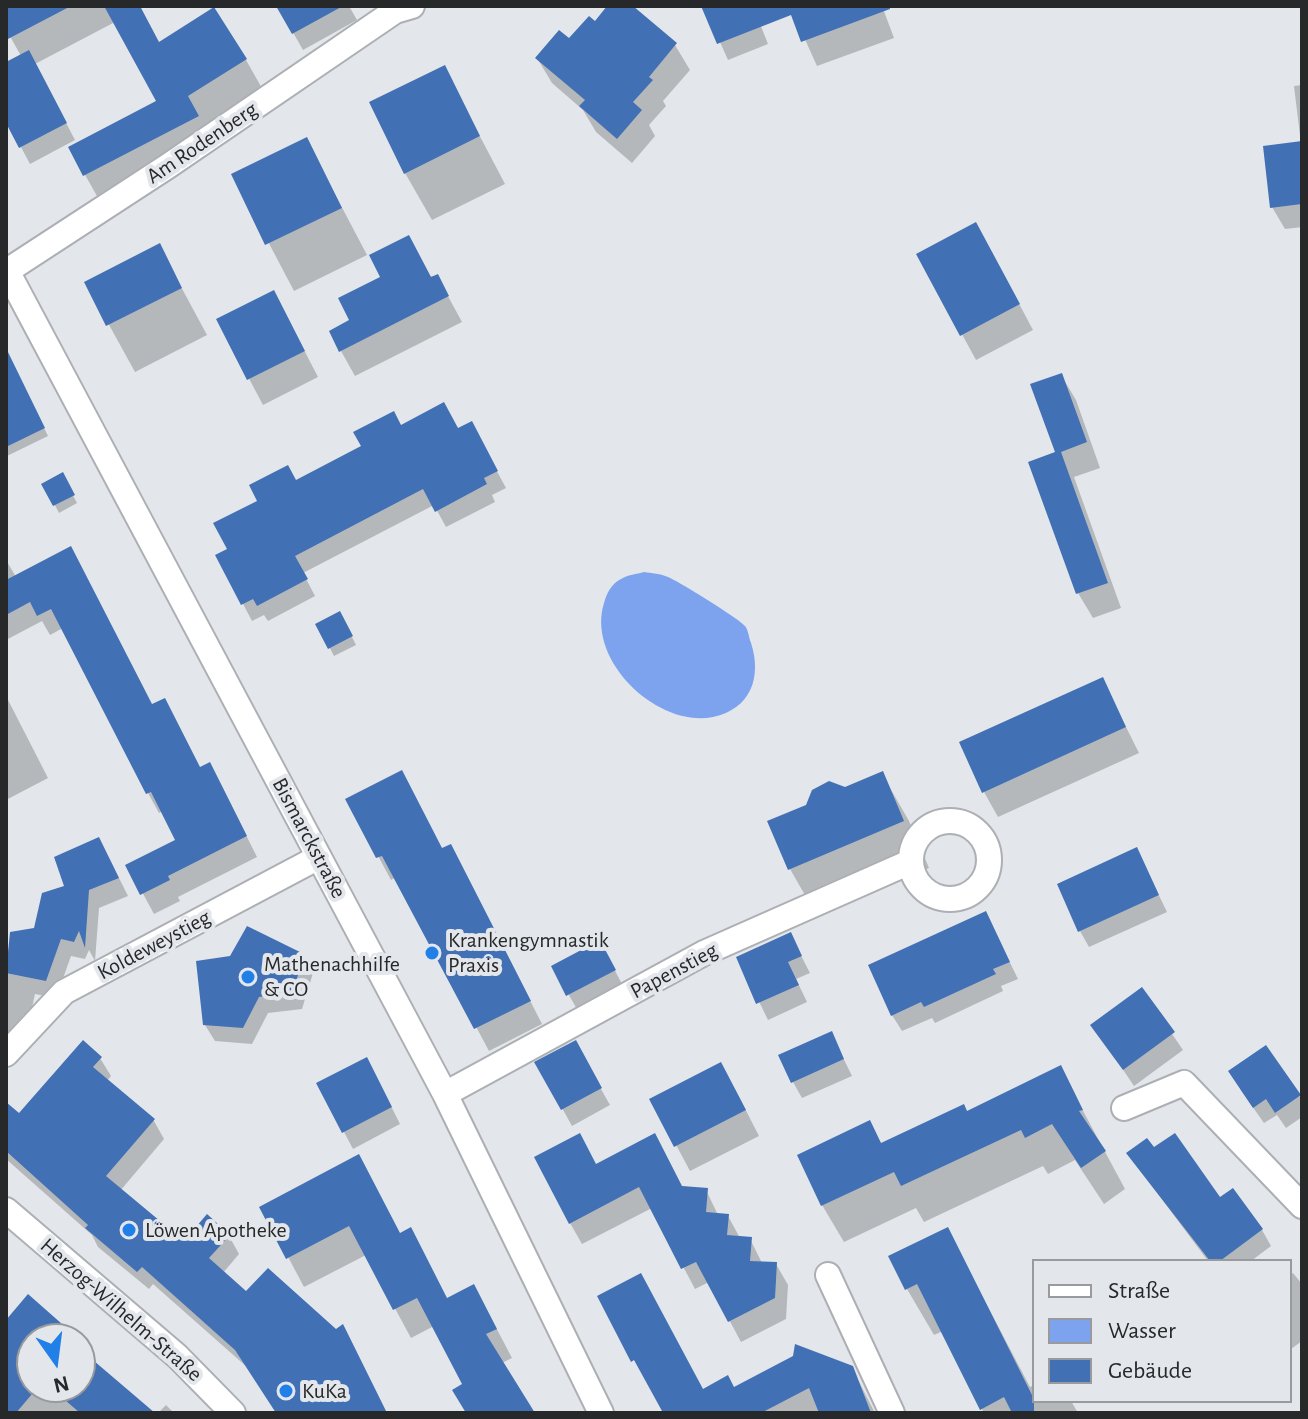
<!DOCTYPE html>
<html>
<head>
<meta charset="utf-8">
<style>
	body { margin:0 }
	#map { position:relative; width:1308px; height:1419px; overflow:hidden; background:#e3e6ea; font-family:"Alegreya Sans",sans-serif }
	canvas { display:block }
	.frame { position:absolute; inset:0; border:8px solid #27282a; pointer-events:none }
	.legend { position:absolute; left:1032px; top:1259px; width:260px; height:144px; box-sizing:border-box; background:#e3e6ea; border:2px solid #989a9d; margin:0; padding:10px 14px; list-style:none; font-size:24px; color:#27282a }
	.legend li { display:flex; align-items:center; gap:16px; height:40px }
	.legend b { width:40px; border:2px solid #989a9d }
	.north { position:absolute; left:16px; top:1323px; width:80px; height:80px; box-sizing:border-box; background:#e3e6ea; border:2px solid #989a9d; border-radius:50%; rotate:166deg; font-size:22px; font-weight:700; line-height:32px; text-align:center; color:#27282a }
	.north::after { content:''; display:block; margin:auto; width:28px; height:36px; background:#217fe8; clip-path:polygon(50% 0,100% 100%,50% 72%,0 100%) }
</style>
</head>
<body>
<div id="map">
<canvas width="1308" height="1419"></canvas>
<div class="frame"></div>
<ul class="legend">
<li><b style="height:10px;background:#fff"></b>Straße</li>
<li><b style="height:22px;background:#7da2ee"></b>Wasser</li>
<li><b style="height:22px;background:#4170b4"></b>Gebäude</li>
</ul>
<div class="north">N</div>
</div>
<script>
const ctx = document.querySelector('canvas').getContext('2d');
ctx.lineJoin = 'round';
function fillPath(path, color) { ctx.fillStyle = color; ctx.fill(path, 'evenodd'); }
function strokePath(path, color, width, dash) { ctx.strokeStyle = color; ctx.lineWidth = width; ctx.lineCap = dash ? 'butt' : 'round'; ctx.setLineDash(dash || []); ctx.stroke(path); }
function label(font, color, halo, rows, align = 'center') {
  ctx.font = font + ' "Alegreya Sans",sans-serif'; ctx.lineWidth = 8; ctx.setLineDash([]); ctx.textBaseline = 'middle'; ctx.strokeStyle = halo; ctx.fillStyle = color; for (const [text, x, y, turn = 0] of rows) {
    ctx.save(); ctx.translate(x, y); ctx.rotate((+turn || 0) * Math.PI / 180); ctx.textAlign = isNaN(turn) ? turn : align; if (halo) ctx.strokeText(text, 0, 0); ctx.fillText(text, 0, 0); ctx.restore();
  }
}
fillPath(new Path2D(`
	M644,572c7,1 17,2 24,5 10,4 70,41 77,49 3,3 4,12 6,17 11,34 0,66 -38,74 -56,11 -127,-57 -109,-114 3,-10 7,-19 17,-24 6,-4 16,-5 23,-7z`), '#7da2ee');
fillPath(new Path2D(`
	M146,6l-6,3 19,35 87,16 17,30 -60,37 11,20 -112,58 -32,-57 88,-46 -43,-80 -80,42 40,76 -45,24 -24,-45v-55l15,-8 -15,-27v-22z
	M278,6h71l8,14 -54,30z
	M610,6h20l45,39 15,25 -27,31 3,5 -17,19 6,11 -23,27 -36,-31 -13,-22 -31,-27 -15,-25 58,-34z
	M704,6h49l15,38 -40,16z
	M790,6h92l12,32 -77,28z
	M444,68l61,116 -73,36 -27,-47z
	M1302,85v142l-17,2 -13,-22 29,-63 -7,-58z
	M306,139l61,116 -73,36 -61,-116z
	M159,246l48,89 -72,37 -49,-89z
	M990,249l43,81 -57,30 -57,-105z
	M437,276l25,46 -107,54 -14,-25 11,-30 31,-43z
	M274,292l44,85 -55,28 -45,-85z
	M1061,375l15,25 24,68 -26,9 47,131 -28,10 -15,-25 -47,-130 26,-9z
	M6,384l17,1 25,51 -41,20z
	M401,428l57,3 22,9 26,48 -14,7 3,7 -49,25 -12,-22 -131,68 12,23 -47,25 -4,-6 -12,6 -34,-65 12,-6 66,-67z
	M62,475l15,28 -18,10 -15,-29z
	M71,548l81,158 48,63 21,16 36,72 -79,40 2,4 -26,13 -26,-48 50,-25 -15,-30 -4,2 -11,-20 -85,-165 -13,7 -8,-14 -36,19v-80l10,17z
	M344,621l12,24 -22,11 -16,-31z
	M1102,679l37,74 -141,64 -14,-25z
	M6,696l42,82 -42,22z
	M882,774l27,47 20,47 -112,48 -27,-47 55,-80z
	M348,800l95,50 20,19 79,155 -53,27 -93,-174 -5,3z
	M1137,850l30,62 -78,35 -9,-16z
	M109,858l19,38 -29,12 -4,53 -6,-11 -4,9 -14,-3 -15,42 -21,-4 -4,18 -25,25v-77l6,-26 24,-4 30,-42z
	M994,930l24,49 -17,7 2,5 -68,32 -3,-5 -30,13 -10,-16z
	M790,934l20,39 -14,6 11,23 -39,18 -30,-62z
	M303,956l10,17 -11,36 -34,4 -16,31 -37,-3 -10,-16z
	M609,959l15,29 -46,23 -25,-44z
	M1142,990l41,60 -49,36 -41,-61z
	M831,1033l21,43 -50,22 -9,-16z
	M575,1043l35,62 -38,21 -35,-63z
	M1266,1048l36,52v17l-16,11 -9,-13 -13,8 -24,-34z
	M100,1058l11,18 -4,5 47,40 10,18 -44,52 64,53 45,-8 10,18 -16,19 164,140h-110l-29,-45 -95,-84 -4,5 -51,-42 -6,-12 -86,-76v-55l13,12z
	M1060,1068l65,121 -21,15 -29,-44 -27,14 -5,-8 -119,56 -8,-14 -72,34 -22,-37 60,-60 85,-32z
	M376,1076l24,48 -47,25 -9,-17z
	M735,1089l24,47 -69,35 -38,-71z
	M1154,1150l108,80 9,16 -20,15h-43l-80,-107z
	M596,1166l86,22 24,2 12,25 10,1 12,22 10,1 12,24 14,1 12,21 -2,34 -45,23 -32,-60 -14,7 -43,-81 -70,36 -12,-21z
	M262,1208l139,27 47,65 42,16 22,42 -10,5 30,50h-65l-2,-28 -31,-59 -23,12 -45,-83 -62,32z
	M947,1229l83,158 4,-2v16h37l7,12h-94l-41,-82 -9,4 -27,-46z
	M1293,1273l9,11v57l-11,8 -1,-74z
	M6,1323l71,16h-45v48h48v-45l10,16 62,55h-146z
	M852,1368l23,45h-210l38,-22 31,-1z
	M166,1405l8,8h-16z`), '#0003');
fillPath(new Path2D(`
	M6,6h65l-65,34z
	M104,6h36l19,36 55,-35 33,52 -59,37 11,20 -116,60 -15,-29 88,-46z
	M276,6h67l-51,28z
	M607,6h26l44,37 -28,34 4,3 -20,22 9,8 -25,29 -38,-33 6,-6 -50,-42 24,-28 10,8 20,-22 6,5z
	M701,6h189v3l-89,33 -10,-27 -74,29z
	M29,50l38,73 -48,25 -13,-25v-61z
	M445,65l35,71 -76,38 -35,-72z
	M307,137l35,71 -77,37 -34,-71z
	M1302,141v63l-32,4 -7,-62z
	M976,222l44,82 -60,32 -44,-82z
	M409,235l22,42 7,-3 11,22 -110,56 -10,-21 20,-11 -11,-22 42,-21 -11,-22z
	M160,243l22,45 -76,38 -22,-44z
	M274,290l31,61 -58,29 -31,-61z
	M6,348l39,80 -39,19z
	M1062,373l25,69 -26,10 47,131 -32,11 -48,-132 27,-10 -25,-68z
	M444,402l14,26 14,-7 26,50 -14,7 3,6 -52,28 -12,-23 -128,67 13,23 -51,27 -4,-7 -12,6 -26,-50 12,-6 -14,-26 44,-22 -8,-16 39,-20 8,15 65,-34 -8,-14 41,-21 7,14z
	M63,472l12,23 -22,11 -12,-22z
	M71,546l81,158 13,-6 35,69 10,-5 37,74 -79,40 2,4 -30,15 -15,-30 50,-25 -24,-48 -5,2 -95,-185 -14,7 -7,-14 -24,13v-35z
	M340,611l13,25 -25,13 -13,-25z
	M1103,677l23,50 -144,66 -23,-51z
	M402,770l40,78 9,-4 80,157 -57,28 -92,-173 -6,2 -31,-59z
	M883,771l21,50 -116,49 -21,-49 39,-16 6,-15 17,-9 16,6z
	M99,837l20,41 -30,12 -4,58 -6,-17 -5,11 -13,-3 -15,42 -40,-8 4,-41 24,-4 8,-35 22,-7 -10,-29z
	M1137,847l22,48 -81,37 -21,-48z
	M986,911l24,51 -17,7 3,5 -72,33 -3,-5 -30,14 -23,-51z
	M247,926l57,28 -11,38 -34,5 -16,31 -40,-3 -7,-64 34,-5z
	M791,932l11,24 -14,6 11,23 -43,19 -20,-47z
	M600,940l16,30 -50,26 -15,-30z
	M1142,987l33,45 -52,38 -33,-45z
	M832,1031l12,28 -53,24 -13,-28z
	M83,1040l19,17 -9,10 62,52 -49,57 78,65 23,-27 23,21 -21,23 37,33 22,-23 68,61 7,-5 44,89h-111l-41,-63 -93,-83 -5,5 -52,-44 3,-3 -82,-74v-49l13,11z
	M576,1040l26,48 -41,22 -27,-48z
	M1266,1045l35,50 -26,18 -9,-14 -13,9 -25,-37z
	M367,1057l25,50 -50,26 -26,-50z
	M721,1062l25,48 -72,37 -25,-48z
	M1061,1065l22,45 -4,1 27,40 -25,17 -29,-44 -27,14 -4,-8 -120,56 -7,-14 -73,34 -24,-51 73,-35 11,23 83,-39 3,7z
	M580,1133l16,31 59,-31 27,53 26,2 -2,24 23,2 -2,21 25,2 -2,24 27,1 -2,36 -47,24 -32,-60 -15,7 -42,-82 -70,37 -35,-67z
	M1175,1133l45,64 13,-9 30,41 -43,32h-10l-84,-108 21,-15 7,9z
	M359,1154l41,79 11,-6 36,71 27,-14 23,45 -11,5 49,79h-69l-14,-23 10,-6 -45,-86 -24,12 -44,-84 -63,33 -27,-52z
	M948,1227l86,172v14h-22l-8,-16 -24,13 -63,-126 -12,6 -17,-34z
	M641,1273l62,116 25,-14 6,12 59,-31 2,-12 58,22 18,47h-52l-10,-25 -48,25h-103l4,-2 -28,-51 -3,2 -34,-66z
	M28,1294l51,45h-47v55l-16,19h-10v-93z
	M80,1349l75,64h-75l-30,-26h30z`), '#4170b4');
const minor = new Path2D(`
	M6,269l439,825 156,319
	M7,271l161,-105 227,-155 17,-5
	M911 860a39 39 0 1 1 78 0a39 39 0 1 1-78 0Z
	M6,1054l58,-62 255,-135
	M445,1094l259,-141 206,-91
	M1124,1108l60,-25 118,123
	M6,1210l171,146 56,57
	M828,1275l64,138`);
strokePath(minor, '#acafb3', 28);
strokePath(minor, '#fff', 24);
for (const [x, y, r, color] of [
	[432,953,8,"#217fe8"],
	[248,977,8,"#217fe8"],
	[129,1230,8,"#217fe8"],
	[286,1391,8,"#217fe8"]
]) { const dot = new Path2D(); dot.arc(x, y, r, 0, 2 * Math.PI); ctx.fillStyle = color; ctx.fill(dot); strokePath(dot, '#e3e6ea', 3); }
label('22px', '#27282a', '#e3e6ea', [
	["Am Rodenberg",202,143,-34],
	["Bismarckstraße",309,838,62],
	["Koldeweystieg",154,945,-28],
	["Papenstieg",674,971,-28],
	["Herzog-Wilhelm-Straße",121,1310,41]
]);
label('22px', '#27282a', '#e3e6ea', [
	["Krankengymnastik",448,940],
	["Praxis",448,965],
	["Mathenachhilfe",264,964],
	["& CO",264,989],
	["Löwen Apotheke",145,1230],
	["KuKa",302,1391]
], 'left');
</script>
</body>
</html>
